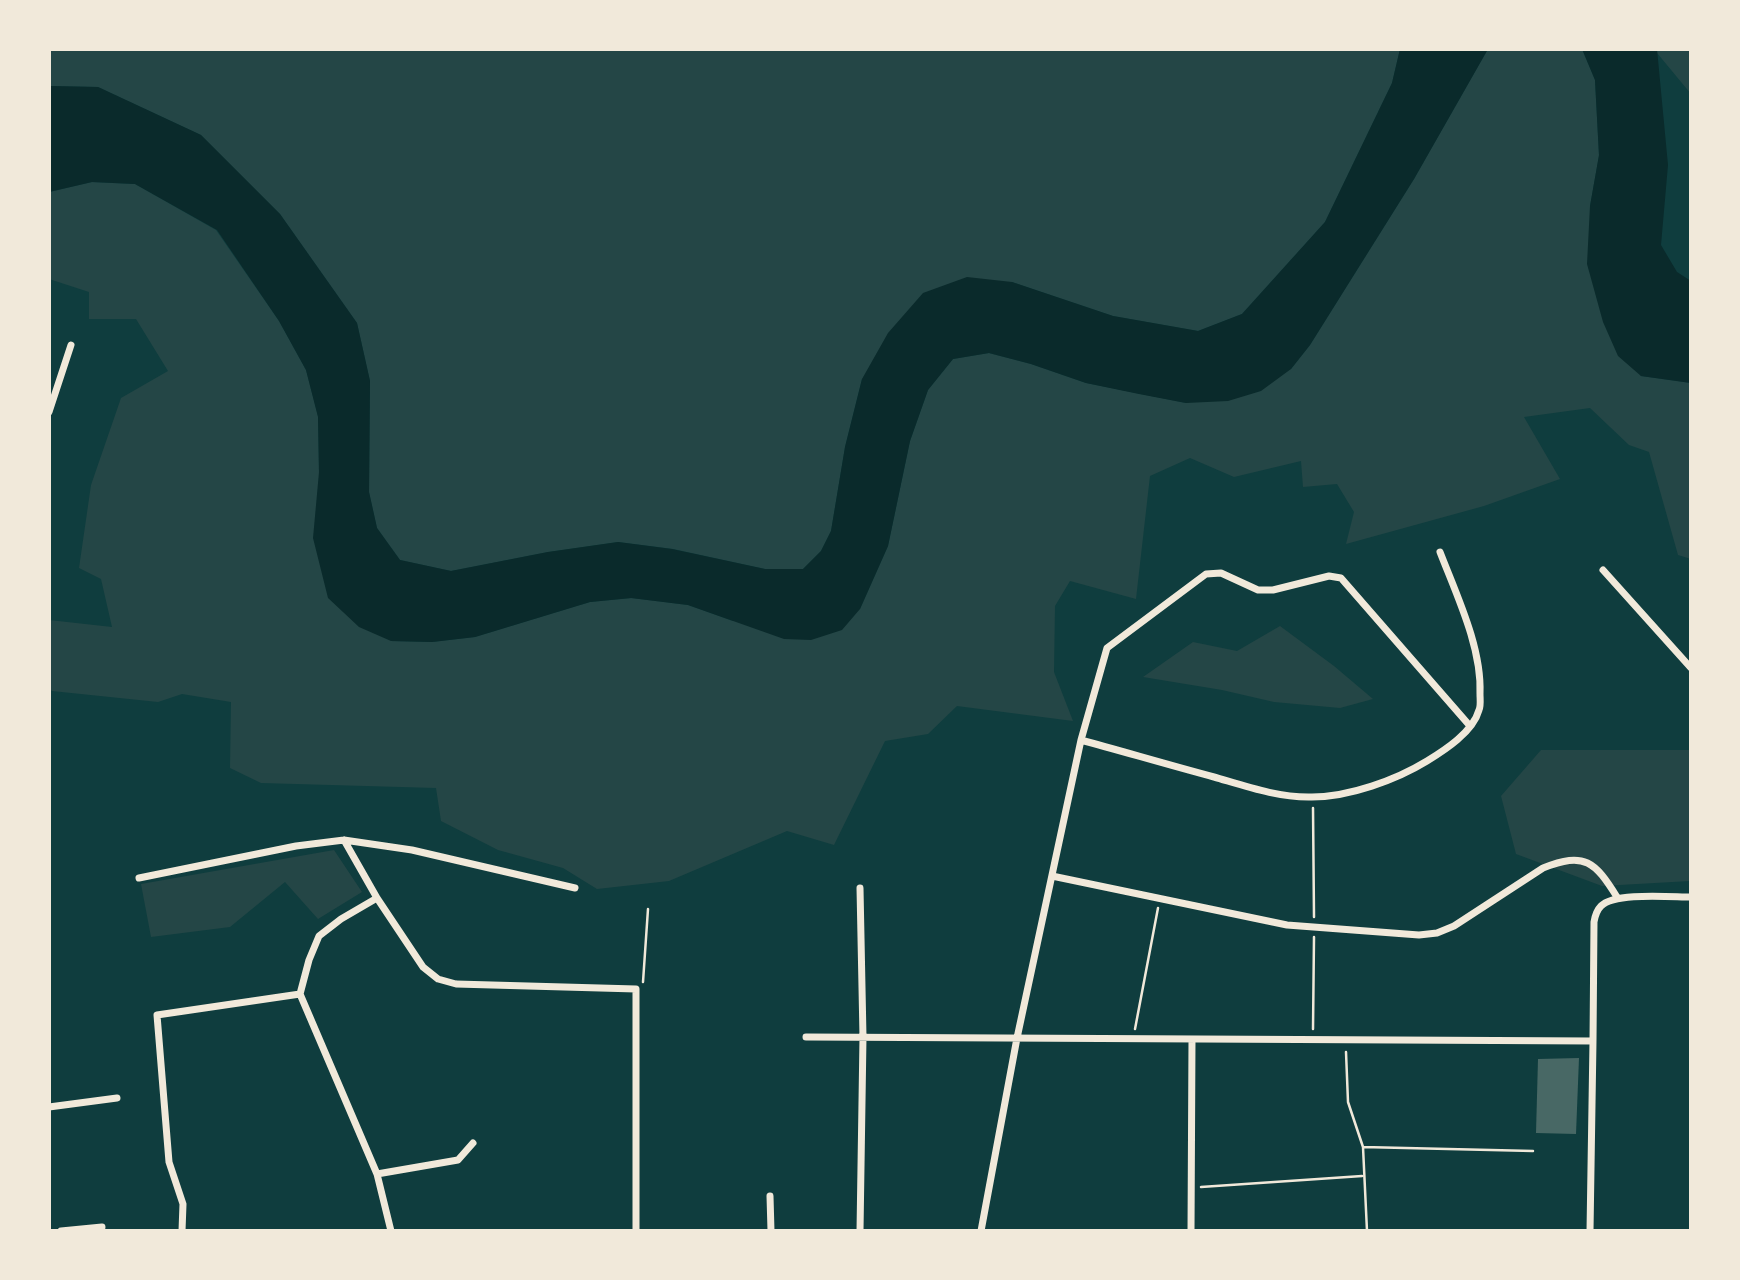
<!DOCTYPE html>
<html>
<head>
<meta charset="utf-8">
<style>
	body { margin:0 }
	#map { position:relative; width:1740px; height:1280px; overflow:hidden; background:#0f3d3e; font-family:Georgia,serif }
	canvas { display:block }
	.frame { position:absolute; inset:0; border:51px solid #f1e9da; pointer-events:none }
</style>
</head>
<body>
<div id="map">
<canvas width="1740" height="1280"></canvas>
<div class="frame"></div>
</div>
<script>
const ctx = document.querySelector('canvas').getContext('2d');
ctx.lineJoin = 'round';
function fillPath(path, color) { ctx.fillStyle = color; ctx.fill(path, 'evenodd'); }
function strokePath(path, color, width, dash) { ctx.strokeStyle = color; ctx.lineWidth = width; ctx.lineCap = dash ? 'butt' : 'round'; ctx.setLineDash(dash || []); ctx.stroke(path); }
fillPath(new Path2D(`
	M49,49h1351l-8,34 -67,139 -83,92 -44,17 -85,-15 -101,-34 -150,97 -17,68 -14,84 -10,20 -18,18h-38l-92,-20 -55,-7 -70,10 -97,19 -51,-11 -23,-32 -8,-36 1,-111 -13,-58 -77,-109 -79,-79 -103,-48 -49,-1z
	M1488,49h94l13,31 4,76 -9,50 51,170 50,7v176l-13,-4 -29,-103 -20,-7 -39,-37 -66,9 36,62 -76,27 -138,38 8,-32 -17,-28 -34,3 -2,-26 -67,16 -44,-19 -40,18 -14,123 -66,-18 -15,25 -1,66 19,49 -116,-15 -29,28 -43,7 -51,104 -47,-14 -118,50 -72,8 -34,-21 -65,-18 -57,-29 -5,-33 -175,-5 -31,-15 1,-66 -49,-8 -24,8 -106,-11 -3,-3v-68l63,7 -11,-48 -22,-11 12,-83 30,-87 47,-27 -32,-52h-47v-27l-40,-13v-87l43,-10 43,2 81,46 63,91 27,49 12,46 1,56 72,169 41,1 43,-5 115,-35 42,-4 56,7 45,16 127,-12 28,-63 22,-105 18,-51 25,-31 36,-6 42,11 55,19 100,20 105,-34 19,-24 104,-166z
	M1657,49h34v45l-34,-41z
	M1280,626l54,40 39,33 -33,9 -66,-6 -52,-12 -79,-13 50,-35 44,9z
	M1541,750h150l-1,131 -88,5 -86,-32 -15,-58z
	M334,850l28,42 -44,27 -33,-37 -55,45 -79,10 -10,-53z`), '#244646');
fillPath(new Path2D(`
	M1400,49h88l-74,130 -104,166 -19,24 -30,22 -33,10 -42,2 -47,-9 -53,-11 -55,-19 -42,-11 -36,6 -25,31 -18,51 -22,105 -28,63 -18,21 -31,10 -27,-1 -96,-34 -57,-7 -41,4 -115,35 -43,5 -41,-1 -32,-14 -31,-29 -15,-60 6,-66 -1,-55 -12,-47 -27,-49 -62,-91 -82,-46 -43,-2 -43,10v-106l49,1 103,48 79,79 77,109 13,58 -1,111 8,36 23,32 51,11 97,-19 70,-10 54,7 93,20h38l18,-18 10,-20 14,-84 17,-68 26,-46 35,-40 44,-16 45,5 101,34 85,15 44,-17 83,-92 67,-139z
	M1582,49h75l11,116 -7,80 16,27 14,9v102l-50,-7 -23,-20 -15,-34 -16,-58 3,-58 9,-51 -4,-75z`), '#0a2a2b');
fillPath(new Path2D(`
	M1579,1058l-3,76 -40,-1 2,-74z`), '#486865');
strokePath(new Path2D(`
	M1313,808l1,109
	M643,982l5,-73
	M1135,1029l23,-121
	M1313,1029l1,-92
	M1346,1052l2,50 15,45 4,84
	M1363,1147l170,4
	M1201,1187l161,-11
	M1367,1231h11`), '#f1e9da', 2.5);
strokePath(new Path2D(`
	M49,412l22,-67
	M1603,570l88,98
	M1081,740c44,12 88,25 133,37 31,9 65,21 98,20 37,0 84,-17 115,-36 18,-11 46,-29 52,-51 2,-4 1,-11 1,-16 2,-46 -23,-98 -40,-142
	M344,840l33,58 46,69 15,12 18,5 180,5v242
	M1052,876l235,49 132,10 18,-2 17,-7 89,-58c42,-17 52,-6 74,29
	M139,878l157,-32 48,-6 68,10 163,38
	M377,898l-36,21 -22,17 -10,24 -9,34 77,180 14,57
	M806,1037l787,4
	M49,1107l68,-9
	M377,1174l81,-14 15,-17
	M770,1196l1,35
	M61,1231l41,-4
	M182,1231l1,-27 -14,-42 -12,-147 143,-21
	M860,1231l3,-194 -3,-149
	M981,1231l36,-193 64,-298 26,-92 99,-74 15,-1 37,17h15l56,-14 12,2 129,148
	M1191,1231l1,-192
	M1590,1231l3,-190 1,-119c1,-6 3,-12 7,-16 13,-14 70,-9 90,-9`), '#f1e9da', 7);
</script>
</body>
</html>
